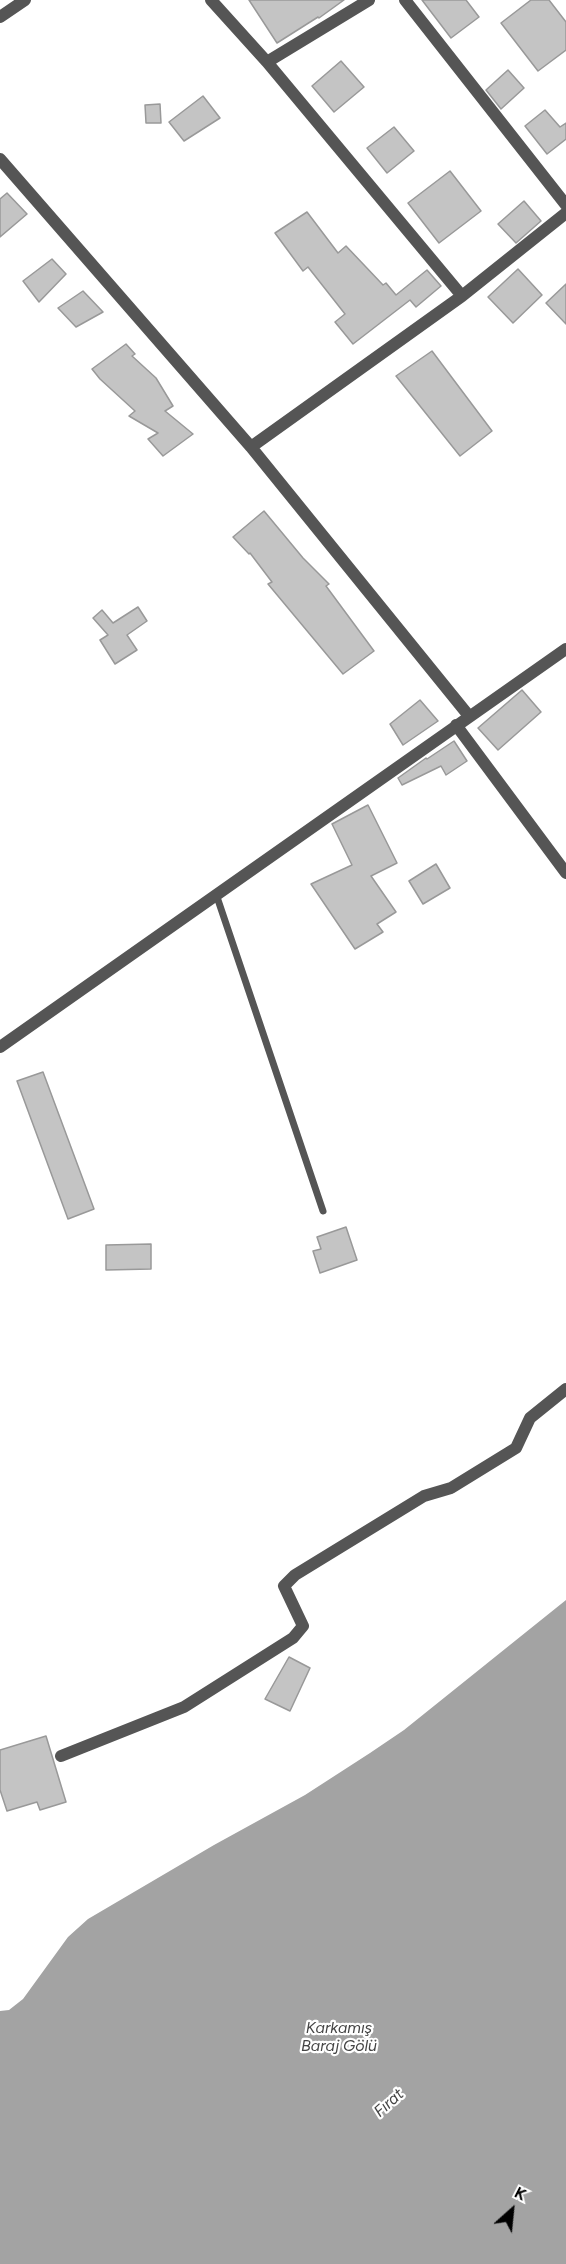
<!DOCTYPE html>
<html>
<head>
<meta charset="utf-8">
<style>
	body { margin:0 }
	#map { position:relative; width:566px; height:2264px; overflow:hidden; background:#fff; font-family:Figtree,sans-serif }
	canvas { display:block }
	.north { position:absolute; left:482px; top:2180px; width:60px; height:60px; -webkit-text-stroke:4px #fff; paint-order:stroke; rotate:27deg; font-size:16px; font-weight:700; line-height:24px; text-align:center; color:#000 }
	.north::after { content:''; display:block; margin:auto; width:21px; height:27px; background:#000; clip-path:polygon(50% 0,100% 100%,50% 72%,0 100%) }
</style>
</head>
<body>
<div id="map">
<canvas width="566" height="2264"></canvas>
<div class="north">K</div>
</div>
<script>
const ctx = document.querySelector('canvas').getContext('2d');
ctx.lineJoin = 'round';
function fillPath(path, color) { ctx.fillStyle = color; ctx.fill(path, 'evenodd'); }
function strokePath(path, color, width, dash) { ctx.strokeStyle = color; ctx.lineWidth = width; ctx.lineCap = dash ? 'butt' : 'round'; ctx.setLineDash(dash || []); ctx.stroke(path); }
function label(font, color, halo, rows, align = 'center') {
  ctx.font = font + ' Figtree,sans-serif'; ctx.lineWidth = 4.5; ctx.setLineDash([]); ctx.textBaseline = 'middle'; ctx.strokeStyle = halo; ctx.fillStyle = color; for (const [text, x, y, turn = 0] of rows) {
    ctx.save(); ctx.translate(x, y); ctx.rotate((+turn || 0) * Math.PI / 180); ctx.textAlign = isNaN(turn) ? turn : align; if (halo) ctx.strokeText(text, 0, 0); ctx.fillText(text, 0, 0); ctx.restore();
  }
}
fillPath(new Path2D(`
	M566,1600v664h-566v-253l9,-1 14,-11 45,-62 20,-18 126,-74 91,-50 65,-42 34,-23z`), '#a3a3a3');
const building = new Path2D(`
	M249,0h95l-25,18 -1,-1 -41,26z
	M422,0h44l13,17 -28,21z
	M531,0h18l17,22v28l-28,21 -37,-48z
	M341,61l23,26 -30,25 -22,-26z
	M508,70l16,18 -23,21 -15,-19z
	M203,96l17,22 -36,23 -15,-19z
	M160,104l1,19h-15l-1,-18z
	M545,110l15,17 6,-4v16l-19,15 -22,-28z
	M394,127l20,24 -27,22 -20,-25z
	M450,171l31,40 -42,32 -31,-40z
	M7,193l20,21 -27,23v-38z
	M524,201l17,20 -25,22 -18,-19z
	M307,212l31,41 8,-7 37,39 3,-2 10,12 31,-25 14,16 -25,21 -6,-7 -57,44 -18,-22 10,-8 -37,-47 -5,4 -28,-38z
	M52,259l14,15 -27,28 -16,-21z
	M518,269l24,26 -29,28 -25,-26z
	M566,284v40l-20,-21z
	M83,291l20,21 -27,15 -18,-19z
	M126,344l9,10 -3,2 24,22 17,28 -8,5 28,23 -30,22 -15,-17 10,-6 -29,-17 6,-5 -35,-32 -8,-10z
	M432,351l60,80 -32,25 -64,-80z
	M264,511l39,47 26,26 -3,2 48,65 -31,23 -75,-90 4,-2 -22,-29 -1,1 -16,-17z
	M138,607l9,14 -20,14 10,15 -22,14 -15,-24 8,-5 -15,-17 9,-8 11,13z
	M522,690l19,22 -43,38 -20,-22z
	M420,700l18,21 -35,24 -13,-21z
	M454,741l13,20 -21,14 -5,-9 -39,19 -4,-7 28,-20 1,1z
	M368,805l29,58 -26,13 25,36 -19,12 6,8 -28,17 -44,-65 41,-19 -20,-41z
	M436,864l14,24 -27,16 -14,-23z
	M43,1072l51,137 -26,10 -51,-138z
	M346,1227l11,33 -37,13 -7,-22 8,-2 -4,-12z
	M151,1244v25l-45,1v-25z
	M289,1657l21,11 -20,43 -25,-12z
	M46,1736l20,66 -26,8 -3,-8 -30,9 -7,-21v-40z`);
fillPath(building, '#c4c4c4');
strokePath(building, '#999', 1.5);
strokePath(new Path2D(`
	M216,894l107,317`), '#555', 7);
strokePath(new Path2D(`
	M211,0l56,62 195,234
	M405,0l161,205
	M0,17l25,-17
	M267,62l102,-62
	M0,159l251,288 218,269
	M251,447l211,-151 104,-83
	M456,725l110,148
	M0,1047l566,-398
	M61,1756l123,-49 109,-69 10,-12 -19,-40 11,-11 129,-79 27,-8 65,-40 14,-30 36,-29`), '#555', 12);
label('italic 16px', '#444', '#fff', [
	["Karkamış",339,2028],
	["Baraj Gölü",339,2046],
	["Fırat",389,2103,-42]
]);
</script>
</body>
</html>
